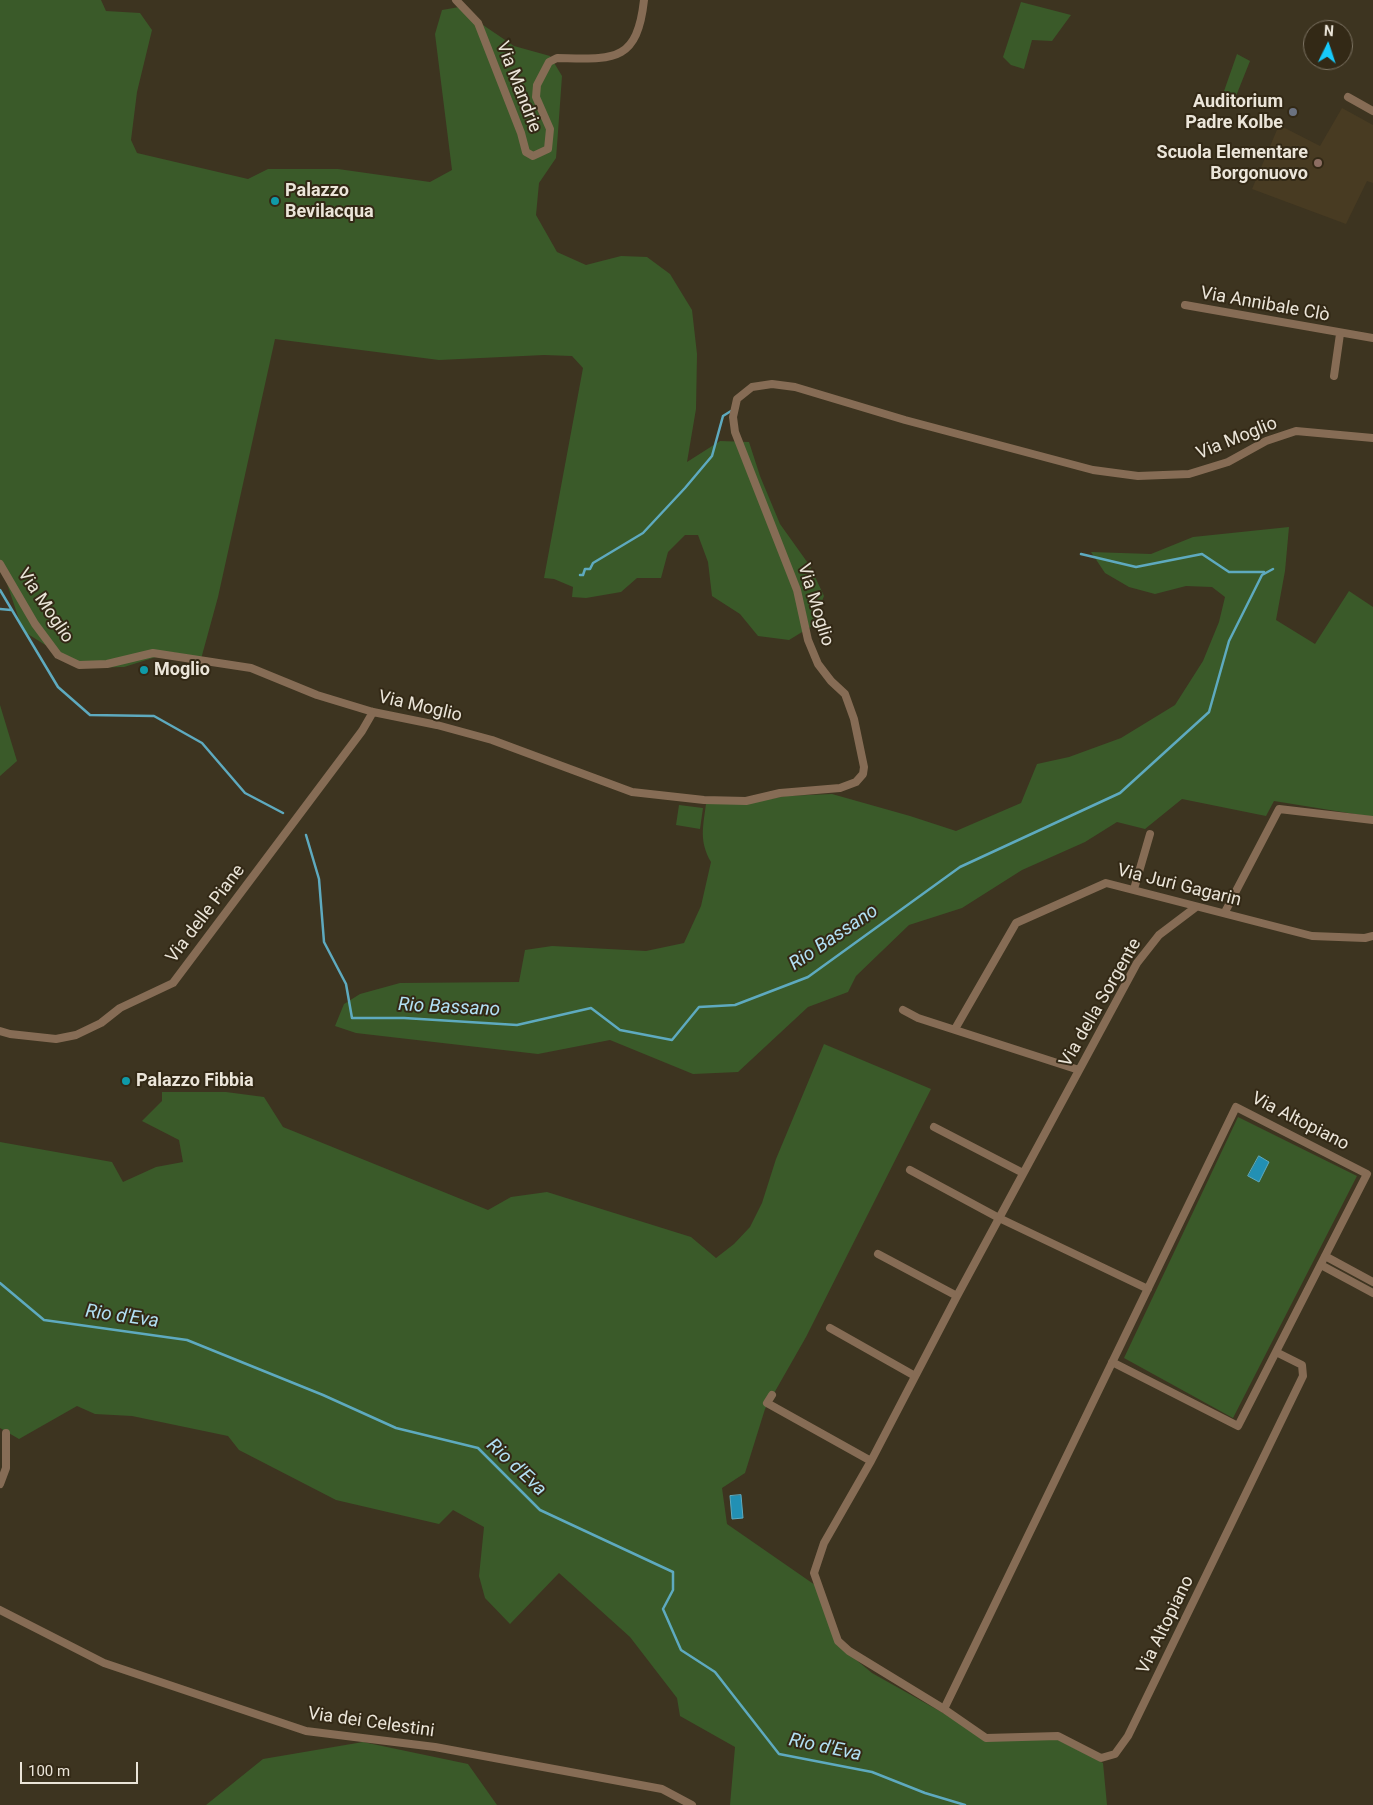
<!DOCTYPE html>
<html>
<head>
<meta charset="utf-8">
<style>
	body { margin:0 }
	#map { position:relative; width:1373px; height:1805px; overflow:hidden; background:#3d3420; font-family:Roboto,sans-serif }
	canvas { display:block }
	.north { position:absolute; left:1303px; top:20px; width:50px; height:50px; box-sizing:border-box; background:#332916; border:1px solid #7d7464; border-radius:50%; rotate:4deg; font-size:14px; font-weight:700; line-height:20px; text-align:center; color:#ebe5d9 }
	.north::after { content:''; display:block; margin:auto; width:18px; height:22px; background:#17cafb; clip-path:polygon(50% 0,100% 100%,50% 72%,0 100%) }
	.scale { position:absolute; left:20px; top:1762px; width:118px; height:22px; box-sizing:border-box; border:2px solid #ebe5d9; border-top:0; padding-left:6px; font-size:15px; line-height:18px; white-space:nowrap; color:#ebe5d9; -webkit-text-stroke:4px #332916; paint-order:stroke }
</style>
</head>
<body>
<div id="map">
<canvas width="1373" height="1805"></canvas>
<div class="north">N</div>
<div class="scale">100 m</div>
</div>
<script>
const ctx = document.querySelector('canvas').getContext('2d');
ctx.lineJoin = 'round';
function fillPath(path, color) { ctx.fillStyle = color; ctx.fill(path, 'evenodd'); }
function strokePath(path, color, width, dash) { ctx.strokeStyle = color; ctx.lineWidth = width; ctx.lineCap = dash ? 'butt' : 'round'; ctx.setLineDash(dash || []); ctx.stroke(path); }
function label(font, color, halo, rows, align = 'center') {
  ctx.font = font + ' Roboto,sans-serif'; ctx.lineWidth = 4; ctx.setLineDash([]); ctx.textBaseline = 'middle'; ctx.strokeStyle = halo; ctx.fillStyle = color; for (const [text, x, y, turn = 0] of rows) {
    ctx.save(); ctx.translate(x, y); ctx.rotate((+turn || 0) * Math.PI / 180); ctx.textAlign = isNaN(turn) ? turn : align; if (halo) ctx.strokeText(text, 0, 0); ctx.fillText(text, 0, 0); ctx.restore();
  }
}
fillPath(new Path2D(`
	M1342,108l31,17v58l-6,-2 -21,43 -94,-35 27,-64 41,21z`), '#483b22');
fillPath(new Path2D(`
	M0,0h101l5,11 34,2 12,17 -15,62 -6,48 6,13 111,26 20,-10h70l92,13 22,-12 -17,-136 7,-24 23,-4 18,19 31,21 36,10 12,20 -4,56 -2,26 -17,25 -3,32 21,37 29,13 35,-9 26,1 23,17 22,36 5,44 -1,55 -9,53 33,-21 29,1 11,34 20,48 30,42 14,30 -12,30 -23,14 -31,-4 -18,-22 -28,-18 -4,-34 -10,-27h-13l-17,17 -7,26h-24l-16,14 -35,6 -14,-1 1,-10 -19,-8 -10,-1 39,-210 -11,-12 -28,-1 -105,5 -164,-21 -57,258 -17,62 4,2 -33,-9 -48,15 -42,1 -59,-37 -23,-68z
	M1021,2l50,13 -19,26 -20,-1 -8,29 -13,-4 -8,-8z
	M1237,54l13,7 -16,40 -11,-7z
	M1289,527l-4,44 -9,49 39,24 34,-53 24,16v210l-99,-16 -8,15 -84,-17 -37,30 -28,-7 -32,20 -63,28 -60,38 -53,17 -53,51 -8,16 -40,15 -70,65 -45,2 -83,-34 -72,14 -182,-21 -21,-7 9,-22 16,-10 40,-11 119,-1 6,-32 27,-4 94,5 38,-8 17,-37 10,-44c-12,-21 -8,-35 -5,-58h37l43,-8 46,-2 78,22 46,15 65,-28 16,-39 32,-7 52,-19 54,-33 28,-44 16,-39 6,-25 -13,-10 -26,-1 -31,8 -26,-7 -24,-14 -14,-21 60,2 42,-17z
	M0,705l17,56 -17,15z
	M679,805l24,3 -3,21 -24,-4z
	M824,1044l107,45 -125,248 -41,72 -20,64 -23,15 5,36 88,61 22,59 35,29 119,67 60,-4 52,27 4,42h-377l5,-58 -55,-31 -3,-18 -47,-61 -71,-64 -49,51 -25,-26 -6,-22 5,-49 -31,-17 -14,14 -103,-24 -97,-50 -11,-14 -96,-20 -37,-2 -18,-8 -58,33 -19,-11v-286l112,20 11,20 33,-15 27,-5 -4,-22 -37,-19 20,-20v-9h64l38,5 19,30 205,83 23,-13 36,-5 144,45 25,21 18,-14 16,-17 12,-24 14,-44z
	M1238,1117l119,59 -124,242 -109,-60z
	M363,1742l105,22 29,41h-291l57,-46z`), '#3a5a29');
const water = new Path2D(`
	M1259,1156l10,6 -10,20 -11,-6z
	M741,1495l2,23 -11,1 -2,-23z`);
fillPath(water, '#2290b4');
strokePath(water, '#5eaabf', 1);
strokePath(new Path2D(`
	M1081,554l55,13 66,-13 27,18h35
	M580,575h3l2,-6h5l3,-6 50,-30 42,-45 27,-32 11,-40 8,-5
	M0,590l58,97 32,28 64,1 48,27 43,50 38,20
	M0,609l11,1
	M306,835l13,44 5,63 22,42 6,34h52l113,7 74,-17 29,22 52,10 27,-33 36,-2 73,-28 152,-110 160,-74 89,-81 20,-71 33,-66 11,-6
	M0,1283l44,37 143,20 136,55 73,33 82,20 62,62 133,62v18l-10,19 18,41 34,22 64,82 93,18 53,21 40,12`), '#5eaabf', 2.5);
strokePath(new Path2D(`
	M456,0l22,23 43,110 5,19 7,4 15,-7 2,-20 -14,-32 1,-12 12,-23 8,-4c55,1 80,6 87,-58
	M1348,97l25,14
	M1185,305l188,33
	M1334,376l6,-42
	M0,564l35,60 23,31 21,10 28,-1 46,-11 98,15 66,27 56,17 64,13 55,15 140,52 72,8 42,1 34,-8 60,-5 16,-6 7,-8 1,-7 -10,-48 -9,-25 -14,-13 -13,-17 -10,-24 -11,-50 -62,-158 -2,-15 4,-18 15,-12 20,-3 23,3 110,33 188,50 45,6 51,-2 39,-12 38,-21 30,-10 77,7
	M1134,889l16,-55
	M1196,907l-37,28 -22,28 -180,333 -86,165 -47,82 -10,30 24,68 11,10 95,58 42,29 72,-2 43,22 14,-4 13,-18 175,-360 -1,-11 -26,-13
	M1225,912l54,-103 94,11
	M903,1010l15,8 161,52
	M955,1029l61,-106 90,-40 206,53 53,2 8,-2
	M0,1031l10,3 46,5 20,-4 25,-12 19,-15 53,-25 189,-252 11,-19
	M934,1127l89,46
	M910,1170l89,48 149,71
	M878,1254l79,42
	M1325,1256l48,26
	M1321,1265l52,28
	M830,1328l85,48
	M772,1395l-5,8 104,58
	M0,1484l6,-16v-35
	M0,1610l104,53 202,68 129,16 227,42 30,16
	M944,1709l292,-602 131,67 -129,252 -126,-64`), '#866c55', 8);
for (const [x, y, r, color] of [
	[1293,112,5,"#6b7280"],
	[1318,163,5,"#8d6e63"],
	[275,201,5,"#0f9aa8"],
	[144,670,5,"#0f9aa8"],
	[126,1081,5,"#0f9aa8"]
]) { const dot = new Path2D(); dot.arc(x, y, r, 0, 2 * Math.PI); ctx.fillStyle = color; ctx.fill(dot); strokePath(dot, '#332916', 2); }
label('18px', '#ebe5d9', '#332916', [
	["Via Mandrie",518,87,69],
	["Via Annibale Clò",1265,305,10],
	["Via Moglio",1237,439,-22],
	["Via Moglio",815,605,73],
	["Via Moglio",45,606,56],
	["Via Moglio",420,707,13],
	["Via Juri Gagarin",1179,886,14],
	["Via delle Piane",206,914,-53],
	["Via della Sorgente",1101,1003,-60],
	["Via Altopiano",1300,1122,27],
	["Via Altopiano",1166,1625,-64],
	["Via dei Celestini",371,1723,8]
]);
label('bold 18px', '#ebe5d9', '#332916', [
	["Auditorium",1283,102,"right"],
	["Padre Kolbe",1283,123,"right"],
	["Scuola Elementare",1308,153,"right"],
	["Borgonuovo",1308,174,"right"],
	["Palazzo",285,191],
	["Bevilacqua",285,212],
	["Moglio",154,670],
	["Palazzo Fibbia",136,1081]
], 'left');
label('italic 19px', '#b2e0f4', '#332916', [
	["Rio Bassano",834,938,-34],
	["Rio Bassano",449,1008,3],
	["Rio d'Eva",122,1317,8],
	["Rio d'Eva",516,1468,43],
	["Rio d'Eva",825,1748,12]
]);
</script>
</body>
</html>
